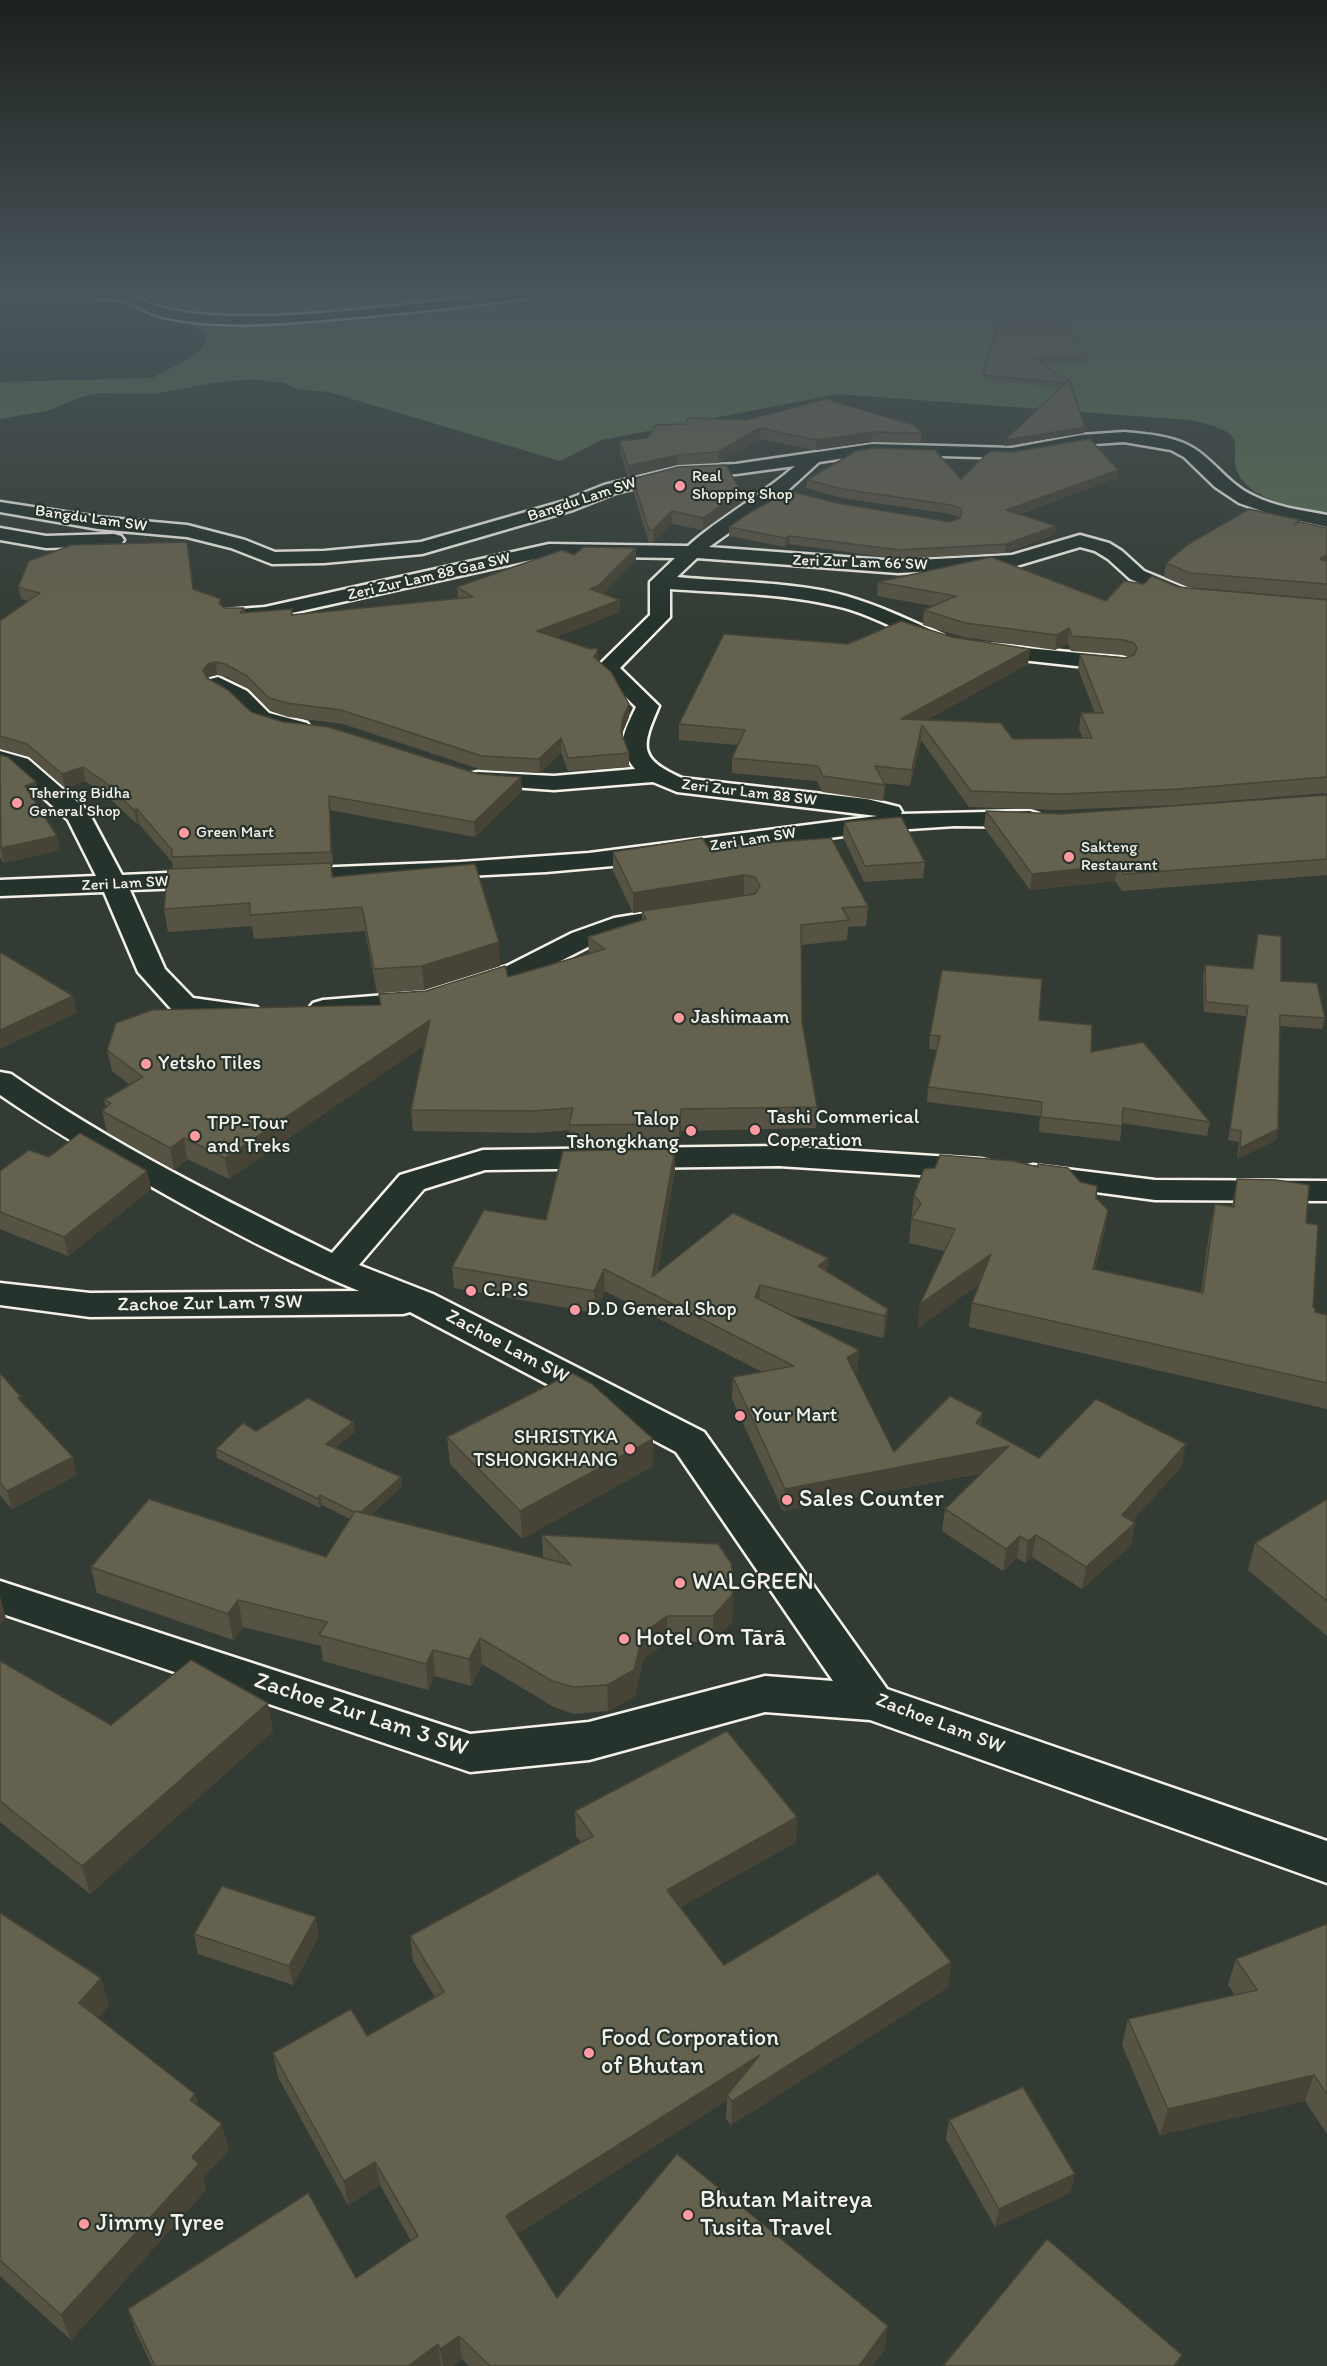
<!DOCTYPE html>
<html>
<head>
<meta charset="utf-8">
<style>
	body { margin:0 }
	canvas { display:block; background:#333c34 }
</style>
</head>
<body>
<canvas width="1327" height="2366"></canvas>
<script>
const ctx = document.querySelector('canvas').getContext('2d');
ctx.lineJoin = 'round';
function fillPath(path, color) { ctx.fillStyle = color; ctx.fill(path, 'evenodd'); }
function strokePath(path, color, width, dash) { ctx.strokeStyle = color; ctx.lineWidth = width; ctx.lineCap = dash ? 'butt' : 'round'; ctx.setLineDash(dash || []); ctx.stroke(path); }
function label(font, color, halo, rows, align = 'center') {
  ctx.font = font + ' Itim,sans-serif'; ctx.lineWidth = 4.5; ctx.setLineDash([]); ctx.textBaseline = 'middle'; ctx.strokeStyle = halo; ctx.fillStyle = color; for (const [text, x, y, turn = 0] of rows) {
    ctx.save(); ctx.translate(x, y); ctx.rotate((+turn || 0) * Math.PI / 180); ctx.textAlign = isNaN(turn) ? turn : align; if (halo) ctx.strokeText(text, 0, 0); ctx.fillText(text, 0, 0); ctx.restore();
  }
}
fillPath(new Path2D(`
	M142,291h1185v222c-25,-6 -64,-9 -82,-30 -29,-32 22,-48 -56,-63l-352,-26 -235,46 -42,21 -231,-69 -32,-3 -13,-6 -31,-4 -41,4 -58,11 -54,-1 -22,5 -31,13 -47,8v-37l152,-4 38,-20 12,-9 5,-11 -1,-3z`), '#596c4f');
const minor = new Path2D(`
	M87,291l25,2 18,-2c61,57 334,0 423,0l-7,4c-66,10 -133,17 -200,23 -61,5 -122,12 -183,-1 -14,-3 -24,-11 -37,-16 -13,-4 -27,2 -39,-10z
	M1265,291h62v5l-55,-1z
	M1124,432c23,2 51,4 71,17 20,13 34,35 57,46 23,12 50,15 75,20v12l-54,-12 -34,-12 -24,-16 -31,-30 -13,-7 -47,-8 -43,3 -69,13 -140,-4 -53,8 -34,31 -76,54 189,14 114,-6 68,-20 29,8 13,8 22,20 43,18 11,3 3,4 -3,4 -7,2 -15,-3 -46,-20 -22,-20 -13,-8 -15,-4 -67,20 -115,6 -201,-15 -20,19c51,5 121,5 169,19 34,10 66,25 98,40l4,4 -4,4 -7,2 -7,-2c-31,-13 -62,-31 -94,-38 -54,-13 -112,-13 -166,-17v28l-50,51 39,38c-17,40 -22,52 23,72l185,21 32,8 3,5 -1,2 129,-3 9,3 4,5 -4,5 -9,3 -75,-1 -75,5 -223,31 -111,10 -259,13 -9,-2 -4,-6 4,-6 9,-2 173,-7 129,-9 288,-37 -200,-24 -24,-10 -99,8 -85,-6 -3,-5 3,-5 9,-2 76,4 81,-7c-20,-25 -11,-36 1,-62l-40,-39 54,-53v-33l25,-24 -126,-2 -284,63 -39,-1 -3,-4 3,-4 39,-3 284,-63 139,2c33,-30 73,-50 107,-80l-59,8 -58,3 -62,16 -43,17 -151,44 -98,9 -52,1 -41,-16 -44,-11 -89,-8 -98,-17v-10l98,15 89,8 58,15 30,12 49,-1 97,-9 140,-40 43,-17 74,-18 58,-3 136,-20 140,4 69,-13z
	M0,528l46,8 68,-2 7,2 3,4 -3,4 -7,2 -68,2 -46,-8z
	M984,644l138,13 8,2 3,5 -3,5 -8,2 -146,-16 -3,-5 3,-5z
	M218,677l29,14 22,22 38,10 4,5 -4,5 -8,2 -14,-2 -32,-10 -22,-22 -21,-12 -3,-5 3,-5z
	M0,751l28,8 60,52 34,64 89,-4 9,2 4,6 -4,6 -9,2 -81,3 35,79 28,29 64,9 5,6 -5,6 -10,3 -27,-1 -47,-10 -35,-39 -34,-80 -104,4v-16l96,-4 -28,-56 -56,-51 -12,-3z
	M681,907l10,2 4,6 -4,6 -62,10 -37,14 -65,33 -90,28 -114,12 -10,-3 -5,-6 5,-6 10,-3 101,-8 83,-26 65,-33 42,-15z
	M0,1072l11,2c101,70 211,125 321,179l68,-78 83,-25 296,-4 202,13 12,3 4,7 -4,7 -12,3 -202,-13 -294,4 -61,19 -65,76 74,29 271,138 183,257 440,152v42l-457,-163 -105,-8 -176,48 -119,12 -470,-159v-32l470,153 119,-12 176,-46 68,5 -157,-229 -266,-140 -7,2 -313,3 -90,-12v-22l90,10 269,-2c-71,-29 -140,-66 -207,-104 -52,-29 -103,-58 -152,-92z
	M1033,1165l122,15 172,1v20l-172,-1 -134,-18 -4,-7 4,-7z`);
strokePath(minor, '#f4f1e8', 5);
fillPath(minor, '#26332d');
fillPath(new Path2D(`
	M891,297l159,9 -1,5 -158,-9z
	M1001,316l88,41 -1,6 -45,1 23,18 18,51 -80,13 1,-6 55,-52 -78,-8 1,-5z
	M656,425l266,8 -1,10 -49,-1 -56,8 -56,-11 -42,24 -41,2 -49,12 -8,-26v-10l27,-3z
	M1117,478l-98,36 37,12 -1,8 -50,19 -107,6 -109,-15 -4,3 -56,-11v-9l113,-23 108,18 10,-4 -1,-1 -8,-3 -109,-16 -36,-10 1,-8z
	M633,479l108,24 -38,27 -31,-6 -19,19h-4l-16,-52z
	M1300,522l27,6v71l-139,-12 -24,-10 2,-14z
	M574,555l62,5 -33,34 17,18 -65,25 35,12 8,1v10l31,57 -6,14 -1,5 7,17v14l-61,4 -7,-19 -21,21 -58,-3 -139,-46 -55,-7 -18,-6 -21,-22 -22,-12 -10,-2 -8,2 -1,1 43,34 32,10 195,52 43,3 1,14 -47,46 -145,-27 3,56h-2l2,11 167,89 -76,24 -47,3 -12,-62 -111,8 -2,-13 -84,6 -4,-23 9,-41 -1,-6 -33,-38h-2l-30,-28 -22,-15 -20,7 -36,-31 -29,-8v-128l28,-20 -7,-2 -3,-12 175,3 28,15 3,3h20l1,5 47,-4 1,6 165,-17 -1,-11z
	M878,582l228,19 38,-17 183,16v193l-151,12 -117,5 -90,-3 -48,-67 -11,46 -26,-3 1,2 -2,16 -61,-9 -5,-11 -85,-8v-15l6,-13 -59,-5v-16l169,-80 104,-7 78,12 -2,15 -102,56 87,19 70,-1 -4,-9 2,-16h14l-17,-44 2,-15 45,4 4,-1 -7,-2 -51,-4 -3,-8 -13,7 -92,-13 -40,-12 1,-15 9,-4 -56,-10z
	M0,755l39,41 -6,2 27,52 -56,13 -4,-6z
	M1327,795v80l-205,16 -7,-10 -85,9 -46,-63 2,-16 75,3z
	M844,822l81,40 -2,16 -59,4 -21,-45z
	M708,847l160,59 -2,20 -18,1 -1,13 -46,5 1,77 15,85 -1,21 -135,3 -2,14 -109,2 -1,-17 -34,3 -122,-2 -2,-21 13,-65 -195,134 -42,-20 -13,11 -67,-38 -5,-21 4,-3 -2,-8 26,-15 -18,-14 -5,-21 273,-45 -1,-11 47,-3 82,-14 81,-23 -1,-17 54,-17v-9l103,-16 -112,18 -20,-42v-19z
	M1258,934l23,47 44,37 -3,11 -42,-3 -2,103 -2,11 -39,19 2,-17 -11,-2 18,-124 -42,-4 -1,-37 2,-10 47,4z
	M1039,1020l52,32 119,70 -3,14 -85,-13 -2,18 -81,-9 1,-16 -113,-14 1,-15 9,-37 -8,-1 1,-14z
	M49,1157l98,14 4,18 -83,67 -68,-27v-58z
	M675,1170l-18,104 171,-16 -1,14 61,37 -2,22 -3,7 -95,-24 71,36 -2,21 -3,2 40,79 88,-26 57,32 143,8 -50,55 3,2 -4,22 -49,44 -50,-32 -7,6 -8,-5 -14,13 -61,-40 3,-22 37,-36 -199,38 -51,-112 1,-22 29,-5 -157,-81 -10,22 -141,-25 -2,-21 94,-47z
	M1237,1179l69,44 7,84 2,5 12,3v94l-358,-82 3,-24 7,-19 -61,44 2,-24 25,-53 -36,-8 5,-48 166,-13 28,28 -4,24 -9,35 106,24 9,-66 5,-23 17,3z
	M0,1373l77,102 -65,34 -12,-14z
	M353,1422l2,10 -20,15 66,30 1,9 -31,29 172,43 -1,-23 191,71 -1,16 -19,20h-46l-24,17 -8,37 -27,15 -34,3 -20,-7 -72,-43 -11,22 -36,-10 -7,14 -105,-29 -2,-15 -78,-19 -10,13 -136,-47 -6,-26 235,-10 24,-38 -28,-14 -2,3 -103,-50 -1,-9 40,-18z
	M447,1437l206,29 -131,73 -72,-75z
	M1327,1499v137l-79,-66 7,-27z
	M0,1661l111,64 162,6 -183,163 -90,-72z
	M575,1811l222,6 -1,25 -116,65 44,58 227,-3 -3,25 -217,138 -5,-6 1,-19 -210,134 40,64 328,51 -13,17h-403l-7,-7 -10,7h-300l-16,-34 -8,-23 228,-31 55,-37 -31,-56 -32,20 -70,-128 -5,-24 94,-17 68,-39 -22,-36 -3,-25 171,-94 -5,-6z
	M0,1913l109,92 -11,13 97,76 4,13 30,43 -26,28 3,12 -135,150 -71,-64z
	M1327,1924v210l-22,-33 -145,34 -38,-90 6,-26 107,-24 -7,-10 8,-26z
	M194,1934l125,2 -26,49 -95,-31z
	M949,2120l126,54 -5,19 -75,34 -49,-88z`), '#575344');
fillPath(new Path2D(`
	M1085,427l-1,6 -80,13 1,-6z
	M760,428v11l-42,24v-11z
	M873,432l-1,10 -56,8v-10z
	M678,455l-1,10 -49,12v-11z
	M1118,470l-1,8 -111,40v-8z
	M741,491v12l-38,27v-12z
	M672,511v13l-19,19v-13z
	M1056,526l-1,8 -50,19 1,-9z
	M790,536l-1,8 -4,3v-9z
	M636,548v12l-38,39 -8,-10z
	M1327,555v13l-7,-9z
	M620,600v12l-82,32 -1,-13z
	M1069,628l-1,15 -13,7 2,-15z
	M1030,649l-2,15 -129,70 2,-15z
	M598,650v13l-4,-6z
	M216,662l1,13 -8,2 -4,6 -2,-13 5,-6z
	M629,704v13l-6,14 -2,14v-13l2,-15z
	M922,725l-1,15 -11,46 2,-16z
	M561,738v14l-21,21 -1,-14z
	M83,767l2,14 -20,7 -3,-14z
	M521,777l1,14 -47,46 -1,-15z
	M36,782l3,14 -11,4 -3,-14z
	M329,796l1,14 3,56 -2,-14z
	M137,809l2,15h-2l-3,-14z
	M57,836l3,14 -56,13 -3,-15z
	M1118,865l-3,16 -85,9 2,-16z
	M744,875v20l-111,18v-20z
	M499,942l1,24 -76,24 -2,-24z
	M73,996l4,17 -77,36v-19z
	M430,1020l2,20 -203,139 -4,-21z
	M681,1109v22l-2,14v-21z
	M1278,1129l-2,11 -39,19 3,-11z
	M184,1138l3,21 -13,11 -4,-22z
	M675,1149v21l-22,124 -1,-17z
	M147,1171l4,18 -83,67 -4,-19z
	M1108,1210l-4,24 -15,59 4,-24z
	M991,1254l-3,24 -70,50 2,-24z
	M828,1258l-1,21 -9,-13z
	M604,1269l1,22 -10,22 -1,-22z
	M760,1285l-1,21 -4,-9z
	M888,1309l-2,22 -3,7 2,-22z
	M859,1350l-2,21 -12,9 2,-22z
	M983,1413l-3,22 -4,-12z
	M353,1422l2,10 -27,21 -2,-9z
	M653,1439v27l-131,73 -2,-28z
	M1186,1444l-4,22 -64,71 4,-22z
	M1009,1446l-3,22 -223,43 2,-22z
	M73,1457l4,18 -65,34 -5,-18z
	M401,1477l1,9 -41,38 -2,-10z
	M320,1495l2,10 -2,3 -2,-9z
	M1135,1523l-4,22 -49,44 4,-22z
	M1036,1535l-4,22 -7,6 3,-22z
	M1020,1536l-3,22 -14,13 3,-22z
	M734,1580l-1,26 -1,16 -19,20v-26z
	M0,1596l6,22 -6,6z
	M238,1600l5,27 -10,13 -5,-26z
	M667,1616v26l-24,17 -8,37 -27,15 -1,-26 36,-52z
	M480,1638l2,26 -11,22 -2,-27z
	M433,1650l2,26 -7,14 -2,-26z
	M268,1703l5,28 -183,163 -8,-28z
	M797,1817l-1,25 -129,73v-25z
	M316,1917l3,19 -26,49 -4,-19z
	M951,1962l-3,25 -217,138 1,-24z
	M101,1978l8,27 -21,25 -9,-27z
	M760,2055l-33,40v5l-218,139 -3,-23z
	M1314,2075l-9,26 -145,34 8,-26z
	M195,2094l8,27 -13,-21z
	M222,2124l7,26 -26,28 3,12 -135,150 -10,-25 131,-158z
	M375,2162l5,23 -32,20 -4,-24z
	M1075,2174l-5,19 -75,34 4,-18z
	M888,2326l-3,23 -13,17h-13z
	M459,2336l3,23 -10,7h-9l-3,-17z
	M438,2344l3,22h-33z
	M1182,2355l-4,11h-4z`), '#474437');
const building = new Path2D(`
	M899,291h122l29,15 -159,-9z
	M1001,316h53l35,41 -53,1 30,24 3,-3 16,48 -80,13 60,-57 -82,-8z
	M826,399l88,26 8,8 -49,-1 -57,8 -56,-12 -42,24 -40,3 -50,11 -8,-25 27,-3 9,-13 29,-1 3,-6 58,2z
	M1090,439l28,31 -112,40 50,16 -50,18 -107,6 -109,-14 -5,2 -56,-11 22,-15 38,-21 53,13 108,18 10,-4 2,-6 -2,-4 -9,-3 -108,-16 -36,-9 49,-29 17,-3 62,2 26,29 29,-28 23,1z
	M726,465l15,26 -38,27 -31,-7 -19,19h-4l-16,-51 45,-12z
	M1249,509l51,11 -6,4 6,-2 27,6v27l-7,4 7,2v23l-137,-11 -24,-10 21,-18z
	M187,542l6,47 28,10 -2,4 5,5h20l-4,5 52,-4 -1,6 182,-18 -16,-10 105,-37 12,5 10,-8 52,1 -38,38 -8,3 30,11 -83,31 53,18 6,-1 2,2 -4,7 17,15 18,32 -6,13 -2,15 8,21 -61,5 -7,-20 -22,21 -57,-3 -141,-46 -54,-7 -18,-5 -22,-22 -22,-12 -9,-2 -8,2 -5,6 4,8 21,12 23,22 32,10 46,5 149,47 43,3 -47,45 -145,-26 2,56 -159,5v-7l-35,-41 -3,1 -29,-28 -22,-15 -21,7 -35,-30 -27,-8v-115l40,-28 -22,-6 11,-26 43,-16z
	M991,557l115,44 18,-20 20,3 8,-8 26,11 149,13v177l-148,12 -118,5 -90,-3 -49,-66 -10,45 -37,-4 10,19 -62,-9 -5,-10 -86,-8 13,-28 -66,-6 45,-90 124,10 53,-23 51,16 78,12 -129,70 100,4 12,16 79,-1 -11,-25h22l-23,-59 45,4 9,-3 3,-7 -3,-5 -10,-3 -52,-4 -3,-8 -12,7 -92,-12 -41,-13 32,-14 -78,-14z
	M0,755l8,2 28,25 -11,4 32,50 -56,12z
	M1327,795v64l-203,15 -6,-9 -86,9 -46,-63 75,3z
	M901,817l24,45 -60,4 -21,-44z
	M702,838l6,9 123,-9 37,68 -26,2 7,12 -48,5 1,97 15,85 -136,2 -2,15 -110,1 4,-17 -39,3 -123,-1 19,-90 -205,138 -41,-20 -14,10 -68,-37 9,-8 -7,-3 39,-23 -36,-27 9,-27 36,-13 229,-5 -2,-11 47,-3 79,-25 3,11 97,-28 -17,-12 58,-18 -4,-8 113,-17 5,-8 -5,-9 -11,-2 -111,18 -20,-41z
	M331,863l1,14 143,-13 24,78 -77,24 -48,3 -12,-62 -112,8v-12l-86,6 4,-40z
	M1258,934l23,2v45l36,2 8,35 -45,-3 -2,114 -38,19 1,-17 -11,-2 18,-123 -42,-4 -1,-37 48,4z
	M0,952l73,44 -73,34z
	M942,970l100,9 -3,41 53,5 -1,27 52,-10 67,80 -87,-14 -1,18 -81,-9 1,-15 -114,-15 12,-51 -10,-1z
	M80,1133l67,38 -83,66 -64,-25v-41l29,-21 20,7z
	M675,1149l-23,128 81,-64 95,45 -10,8 70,43 -3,7 -125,-31 -5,12 104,53 -12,8 47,94 56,-56 33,17 -7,10 63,35 57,-59 90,45 -64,71 13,8 -49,44 -50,-32 -8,6 -8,-5 -14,13 -61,-40 64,-63 -224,43 -52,-112 61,-11 -190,-97 -10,22 -142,-24 32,-57 62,10 17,-69z
	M940,1155l73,6 25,6v-3l30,4 12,14 17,4 -1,12 12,12 -15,59 110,24 12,-89 19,3 3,-28 39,1 33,5 -3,38 12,2 -5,82 2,1v4l12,3v68l-355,-80 19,-49 -71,50 35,-75 -44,-10 10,-15 -7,-9 10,-26 11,-1z
	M0,1373l21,24 -3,1 55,59 -66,34 -7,-8z
	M572,1373l20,11 61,55 -133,72 -73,-74z
	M308,1398l45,24 -27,22 75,33 -40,35 -6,-1 -1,1 -34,-17 -2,4 -102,-50 27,-26 13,8z
	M149,1499l177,58 29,-46 216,54 -29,-30 176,9 13,19 3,17 -2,15 -19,21h-46l-24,17 -9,37 -27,15 -34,2 -21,-6 -72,-43 -11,21 -36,-9 -7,14 -107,-29 8,-13 -89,-22 -10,14 -137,-47z
	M1327,1499v102l-72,-58z
	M191,1660l77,43 -186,163 -82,-65v-140l111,64z
	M727,1731l70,86 -130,73 57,75 154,-92 73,89 -219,139 -5,-6 33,-40 -254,161 51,82 120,-144 211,172 -29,40h-369l-31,-30 -19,13 -2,-5 -30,22h-253l-27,-57 180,-116 48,85 62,-42 -43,-74 -31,19 -71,-128 78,-44 16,27 77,-44 -34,-56 183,-100 -18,-25z
	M222,1886l94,31 -27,49 -95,-32z
	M0,1913l101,65 -22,25 116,91 -5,6 32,24 -30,33 7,7 -138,151 -61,-55z
	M1327,1924v170l-13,-19 -146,34 -40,-90 129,-29 -21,-31z
	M1023,2087l52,87 -76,35 -50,-89z
	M1047,2239l135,116 -8,11h-231z`);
fillPath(building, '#65614f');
strokePath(building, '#474437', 1.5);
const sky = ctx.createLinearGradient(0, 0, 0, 622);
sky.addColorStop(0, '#1c211d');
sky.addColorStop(0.47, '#4a565c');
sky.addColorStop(1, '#4a565c00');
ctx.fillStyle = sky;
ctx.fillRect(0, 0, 1327, 622);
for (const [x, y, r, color] of [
	[680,486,6,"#ff9aa2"],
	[17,803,6,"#ff9aa2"],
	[184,833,6,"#ff9aa2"],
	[1069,857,6,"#ff9aa2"],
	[679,1018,6,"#ff9aa2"],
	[146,1064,6,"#ff9aa2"],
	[755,1130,6,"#ff9aa2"],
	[691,1131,6,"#ff9aa2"],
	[195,1136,6,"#ff9aa2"],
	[471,1291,6,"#ff9aa2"],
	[575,1310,6,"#ff9aa2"],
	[740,1416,6,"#ff9aa2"],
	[630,1449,6,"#ff9aa2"],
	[787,1500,6,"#ff9aa2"],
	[680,1583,6,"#ff9aa2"],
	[624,1639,6,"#ff9aa2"],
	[589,2053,6,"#ff9aa2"],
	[688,2215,6,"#ff9aa2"],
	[84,2224,6,"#ff9aa2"]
]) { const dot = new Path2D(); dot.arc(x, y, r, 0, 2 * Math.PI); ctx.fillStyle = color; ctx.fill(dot); strokePath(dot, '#26332d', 2); }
label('16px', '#f4f1e8', '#26332d', [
	["Real",692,477],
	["Shopping Shop",692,495],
	["Tshering Bidha",29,794],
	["General Shop",29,812],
	["Green Mart",196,833],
	["Sakteng",1081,848],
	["Restaurant",1081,866]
], 'left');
label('16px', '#f4f1e8', '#26332d', [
	["Bangdu Lam SW",582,500,-18],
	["Bangdu Lam SW",91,519,8],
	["Zeri Zur Lam 66 SW",860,563,2],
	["Zeri Zur Lam 88 Gaa SW",429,577,-13],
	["Zeri Zur Lam 88 SW",749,793,7],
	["Zeri Lam SW",753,840,-9],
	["Zeri Lam SW",125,884,-3]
]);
label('20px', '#f4f1e8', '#26332d', [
	["Jashimaam",691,1018],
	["Yetsho Tiles",158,1064],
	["Tashi Commerical",767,1118],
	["Coperation",767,1141],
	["Talop",679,1120,"right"],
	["Tshongkhang",679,1143,"right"],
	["TPP-Tour",207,1124],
	["and Treks",207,1147],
	["C.P.S",483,1291],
	["D.D General Shop",587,1310],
	["Your Mart",752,1416],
	["SHRISTYKA",618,1438,"right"],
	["TSHONGKHANG",618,1461,"right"]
], 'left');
label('20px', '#f4f1e8', '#26332d', [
	["Zachoe Zur Lam 7 SW",210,1304,-1],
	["Zachoe Lam SW",507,1347,28],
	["Zachoe Lam SW",940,1724,21]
]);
label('24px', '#f4f1e8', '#26332d', [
	["Sales Counter",799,1500],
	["WALGREEN",692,1583],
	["Hotel Om Tārā",636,1639],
	["Food Corporation",601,2039],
	["of Bhutan",601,2067],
	["Bhutan Maitreya",700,2201],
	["Tusita Travel",700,2229],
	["Jimmy Tyree",96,2224]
], 'left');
label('24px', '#f4f1e8', '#26332d', [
	["Zachoe Zur Lam 3 SW",361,1715,18]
]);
</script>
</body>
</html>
